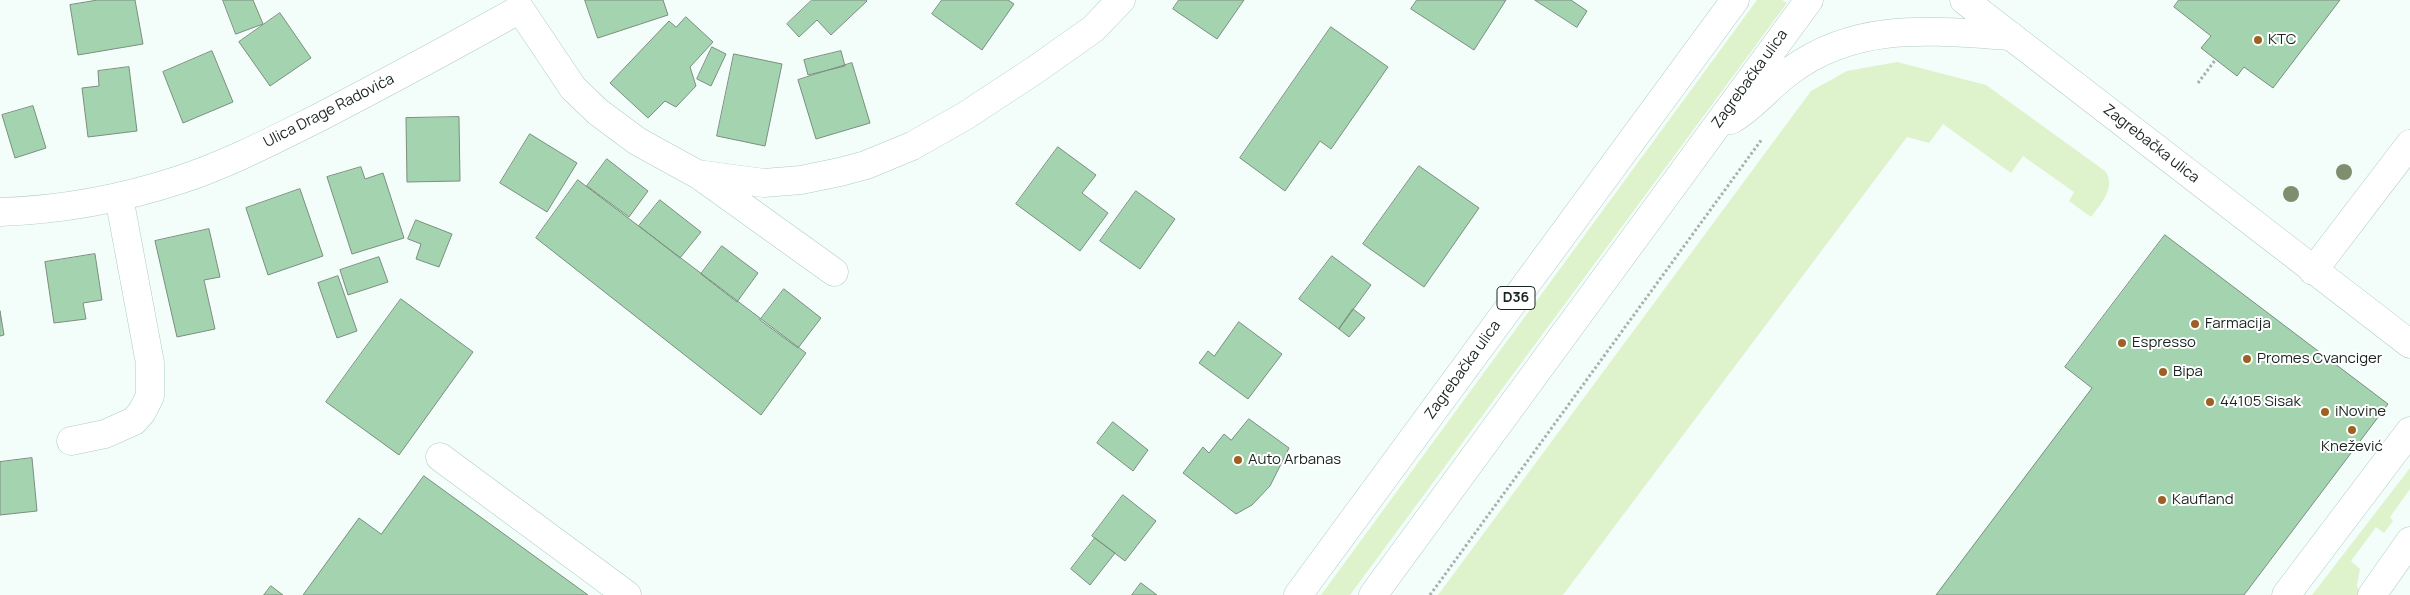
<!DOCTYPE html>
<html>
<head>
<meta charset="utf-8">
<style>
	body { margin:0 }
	canvas { display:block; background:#f3fefa }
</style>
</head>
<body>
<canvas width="2410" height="595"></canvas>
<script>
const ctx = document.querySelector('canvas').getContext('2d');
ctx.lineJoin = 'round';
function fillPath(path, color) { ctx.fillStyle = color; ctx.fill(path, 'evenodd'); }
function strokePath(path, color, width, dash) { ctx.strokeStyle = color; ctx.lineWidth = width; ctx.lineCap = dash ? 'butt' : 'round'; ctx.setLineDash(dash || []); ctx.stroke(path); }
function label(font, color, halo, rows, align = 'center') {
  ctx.font = font + ' Manrope,sans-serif'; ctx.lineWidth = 4; ctx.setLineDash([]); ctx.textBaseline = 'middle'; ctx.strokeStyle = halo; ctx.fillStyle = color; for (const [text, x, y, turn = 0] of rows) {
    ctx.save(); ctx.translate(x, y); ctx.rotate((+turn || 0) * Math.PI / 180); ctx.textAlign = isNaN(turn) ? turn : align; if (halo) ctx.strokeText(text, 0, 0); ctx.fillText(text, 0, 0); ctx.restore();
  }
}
fillPath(new Path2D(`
	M1757,0h25l5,3 -437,592h-29z
	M1897,62l89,23 119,86c12,16 -5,34 -14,46l-22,-16 5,-9 -51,-36 -12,17 -68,-49 -14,19 -22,-6 -344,458h-125l373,-504 36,-20z
	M2410,468v21l-20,28 3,4 -9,12 -8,-6 -25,34 9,8 -3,16 3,10h-48z`), '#def2cc');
const building = new Path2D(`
	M98,0h37l8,44 -65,11 -8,-50z
	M223,0h30l10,24 -27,10z
	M585,0h78l5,15 -70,23z
	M812,0h54l1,1 -36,34 -14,-15 -18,17 -12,-13z
	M942,0h66l6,4 -32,46 -50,-36z
	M1179,0h65l-27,39 -44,-30z
	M1417,0h89l-32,50 -63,-41z
	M1535,0h36l16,11 -10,16z
	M2179,0h161l-67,88 -29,-21 -7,9 -36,-28 10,-12 -37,-29z
	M280,13l31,45 -41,28 -31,-44z
	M686,17l27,25 -23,25 6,19 -20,21 -11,-6 -17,17 -38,-35 59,-62 7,6z
	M1331,27l57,40 -57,82 -11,-8 -35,50 -45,-33z
	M712,47l14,7 -15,32 -14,-7z
	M212,51l21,51 -50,21 -20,-51z
	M841,51l4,15 -37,9 -4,-15z
	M734,54l48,10 -17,82 -48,-10z
	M852,63l18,60 -54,16 -18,-59z
	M129,67l8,64 -49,6 -6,-49 17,-2 -1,-15z
	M33,106l13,42 -31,10 -13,-43z
	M459,117l1,64 -53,1 -1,-64z
	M530,134l47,29 -30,49 -47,-29z
	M1058,147l38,28 -14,18 26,20 -28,38 -64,-47z
	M607,159l41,32 -19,26 -42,-31z
	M1419,166l60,42 -55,79 -61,-43z
	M361,167l4,12 18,-6 21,65 -52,16 -25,-77z
	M578,180l228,173 -45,62 -225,-177z
	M300,189l23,67 -55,19 -22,-67z
	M1136,191l39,28 -35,50 -40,-28z
	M660,200l41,32 -21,26 -41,-32z
	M416,220l36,14 -13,33 -23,-8 5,-15 -13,-5z
	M209,229l11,48 -16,3 11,49 -38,8 -22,-96z
	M2165,235l223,169 -144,191h-308l156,-207 -27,-21z
	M722,246l36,27 -21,29 -36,-28z
	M95,254l7,46 -19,3 3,16 -32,4 -9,-61z
	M1332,256l39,29 -32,44 -40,-30z
	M379,257l9,25 -40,13 -8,-25z
	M338,276l19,55 -20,7 -19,-55z
	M784,289l37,29 -23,30 -38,-28z
	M401,299l72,53 -74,103 -73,-53z
	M1353,309l12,9 -16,19 -10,-8z
	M0,311l4,24 -4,1z
	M1239,322l43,32 -34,45 -49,-36 9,-12 6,5z
	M1249,419l40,29 -19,38 -18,19 -16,9 -53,-41 20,-26 6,6 15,-19 7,6z
	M1113,422l35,28 -15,21 -36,-28z
	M32,458l5,53 -37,4v-53z
	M424,476l164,119h-285l56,-77 22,16z
	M1123,495l33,26 -31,40 -33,-25z
	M1095,538l20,15 -25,32 -19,-16z
	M1141,583l16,12h-25z
	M271,586l12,9h-19z`);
fillPath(building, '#a4d3af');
strokePath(building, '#7b8e7f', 1);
const minor = new Path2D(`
	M1964,0l446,344
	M520,9l53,79 25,24 39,29 60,33 67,9 37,-3 39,-8 26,-7 46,-19 53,-30 70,-46 58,-41 28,-29
	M703,178l131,94
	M0,212c60,-2 121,-13 179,-32 49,-16 95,-40 141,-63 67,-35 134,-71 200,-108
	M2313,271l97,-127
	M71,441l34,-7 29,-13 8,-9 8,-16v-33l-31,-166
	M440,457l187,138
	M2286,595l124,-164
	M2372,595l38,-54`);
const major = new Path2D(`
	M1731,120c23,-13 38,-34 59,-49 67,-50 142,-40 221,-35
	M1298,595l437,-595
	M1373,595l436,-595`);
strokePath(minor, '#b1cbc3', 29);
strokePath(major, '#b1cbc3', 29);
strokePath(new Path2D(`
	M2198,83l18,-24
	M1430,595l332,-456`), '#a6b1ad', 3, [2.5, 2.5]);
strokePath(minor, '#fff', 28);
strokePath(major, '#fff', 28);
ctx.fillStyle = '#7e8f70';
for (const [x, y] of [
	[2344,172],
	[2291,194]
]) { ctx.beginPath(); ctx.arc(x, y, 8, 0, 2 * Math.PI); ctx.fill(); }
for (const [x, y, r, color] of [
	[2258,40,5,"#9d6123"],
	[2195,324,5,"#9d6123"],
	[2122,343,5,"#9d6123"],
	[2247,359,5,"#9d6123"],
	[2163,372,5,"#9d6123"],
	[2210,402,5,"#9d6123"],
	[2325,412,5,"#9d6123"],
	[2352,430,5,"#9d6123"],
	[1238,460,5,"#9d6123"],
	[2162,500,5,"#9d6123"]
]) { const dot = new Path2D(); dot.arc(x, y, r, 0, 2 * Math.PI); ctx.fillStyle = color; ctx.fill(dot); strokePath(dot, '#fff', 2); }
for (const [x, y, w] of [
	[1516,298,38]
]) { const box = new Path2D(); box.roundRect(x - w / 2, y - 11.5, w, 23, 4); ctx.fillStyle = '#fff'; ctx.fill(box); strokePath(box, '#1a2421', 1); }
label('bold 14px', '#1a2421', null, [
	["D36",1516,298]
]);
label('15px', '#1a2421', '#fff', [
	["KTC",2268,40],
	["Farmacija",2205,324],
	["Espresso",2132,343],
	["Promes Cvanciger",2257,359],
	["Bipa",2173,372],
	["44105 Sisak",2220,402],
	["iNovine",2335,412],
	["Knežević",2352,447,"center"],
	["Auto Arbanas",1248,460],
	["Kaufland",2172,500]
], 'left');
label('15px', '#1a2421', '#fff', [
	["Zagrebačka ulica",1750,79,-54],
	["Ulica Drage Radovića",329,111,-27],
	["Zagrebačka ulica",2151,144,38],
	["Zagrebačka ulica",1463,370,-54]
]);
</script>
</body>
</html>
